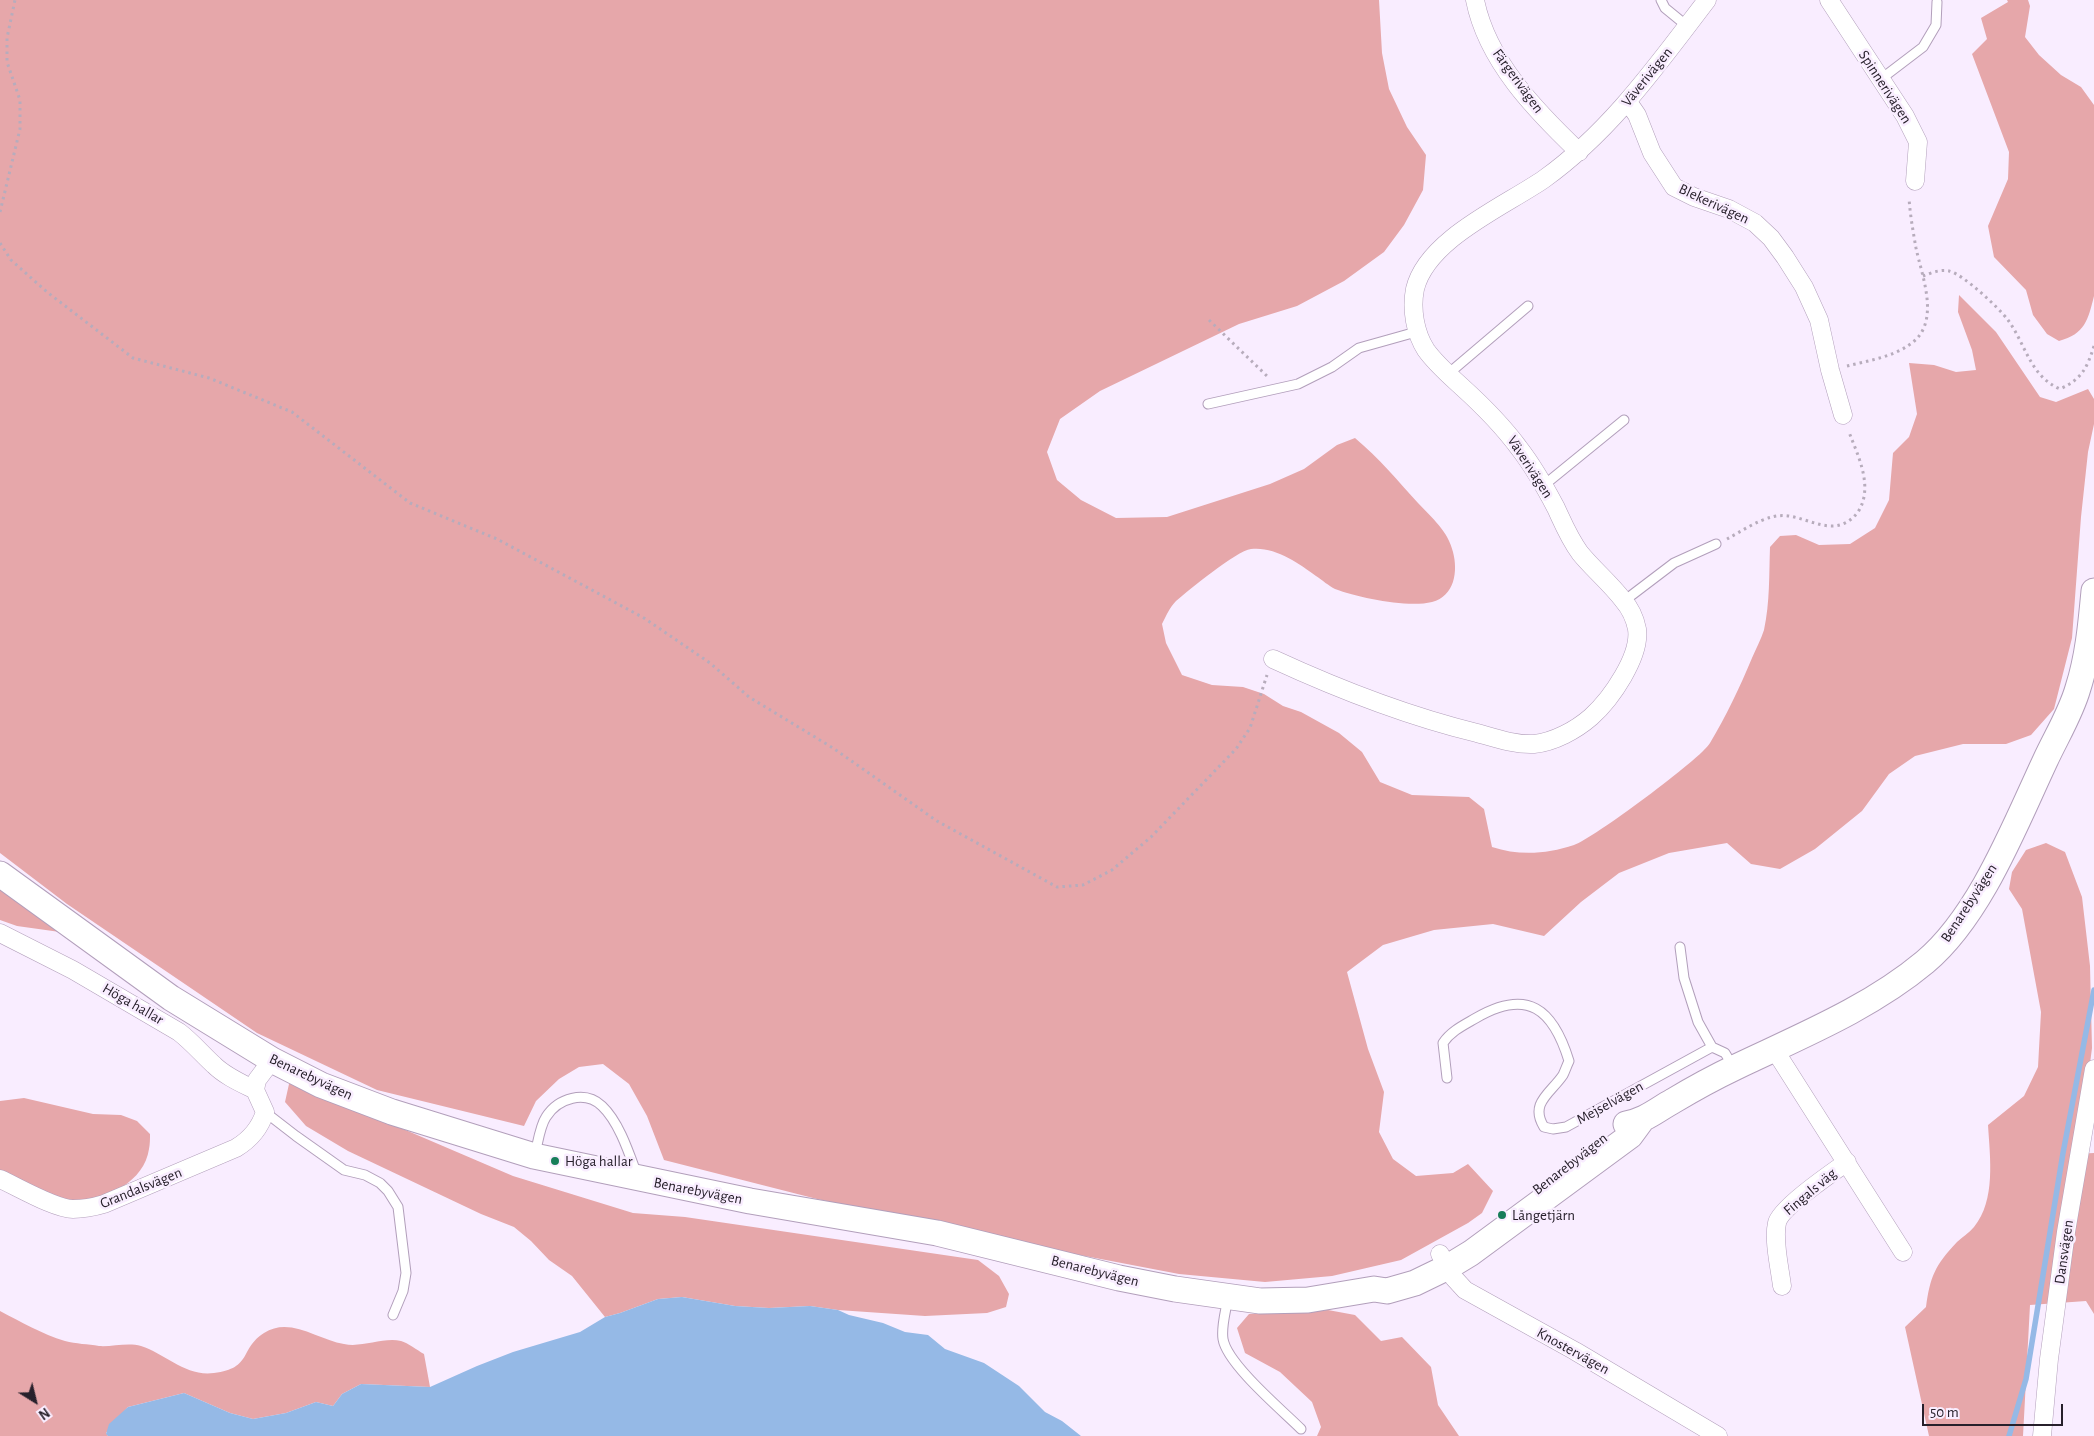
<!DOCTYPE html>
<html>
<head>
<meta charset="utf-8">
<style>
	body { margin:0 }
	#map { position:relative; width:2094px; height:1436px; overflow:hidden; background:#f9edff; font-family:"Alegreya Sans",sans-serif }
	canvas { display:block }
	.north { position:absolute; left:10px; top:1376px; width:50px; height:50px; -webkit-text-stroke:4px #f9edff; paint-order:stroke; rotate:144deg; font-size:14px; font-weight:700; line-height:20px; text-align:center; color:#27202b }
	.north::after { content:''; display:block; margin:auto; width:18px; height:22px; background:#27202b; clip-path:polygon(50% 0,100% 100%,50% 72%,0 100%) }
	.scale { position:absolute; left:1922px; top:1404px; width:141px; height:22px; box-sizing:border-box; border:2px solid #27202b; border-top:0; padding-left:6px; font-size:15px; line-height:18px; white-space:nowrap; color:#27202b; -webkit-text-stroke:4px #f9edff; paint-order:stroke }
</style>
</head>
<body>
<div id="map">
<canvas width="2094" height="1436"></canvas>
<div class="north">N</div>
<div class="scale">50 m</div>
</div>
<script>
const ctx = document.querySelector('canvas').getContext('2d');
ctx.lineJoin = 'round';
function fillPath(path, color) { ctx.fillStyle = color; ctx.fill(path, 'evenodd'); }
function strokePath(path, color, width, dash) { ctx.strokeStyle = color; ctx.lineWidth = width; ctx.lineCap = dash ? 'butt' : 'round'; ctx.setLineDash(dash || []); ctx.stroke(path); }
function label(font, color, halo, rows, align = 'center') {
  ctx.font = font + ' "Alegreya Sans",sans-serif'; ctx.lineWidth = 5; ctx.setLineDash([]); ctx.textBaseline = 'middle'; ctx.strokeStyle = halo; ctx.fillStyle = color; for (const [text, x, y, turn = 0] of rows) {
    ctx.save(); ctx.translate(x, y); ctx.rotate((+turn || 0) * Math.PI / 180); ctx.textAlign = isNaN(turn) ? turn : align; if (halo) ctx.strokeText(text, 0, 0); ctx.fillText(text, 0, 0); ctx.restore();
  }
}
fillPath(new Path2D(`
	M0,0h1379l3,53 7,36 18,38 19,28 -3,35 -19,35 -20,27 -40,29 -47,25 -58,18 -139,67 -40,28 -13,33 10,28 24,20 35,18 51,-1 103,-33 34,-15 33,-24 18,-7c24,20 43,43 63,65 14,15 30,28 35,49 5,19 2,44 -21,50 -24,6 -73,-4 -97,-13 -6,-3 -13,-9 -19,-13 -17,-13 -42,-30 -65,-27 -15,2 -62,41 -75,52 -6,6 -10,15 -14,23l4,19 16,32 30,10 31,2 21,7 19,12 18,6 38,21 23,19 18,30 32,13 57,2 15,12 8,38c27,9 55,7 82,-2 17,-5 128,-87 136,-102 16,-27 30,-56 42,-85 4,-9 9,-19 12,-28 6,-28 5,-55 6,-83l10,-11 16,-1 23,10 31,-1 25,-16 14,-28 4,-47 16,-16 8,-23 -8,-51 25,2 22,7 20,-2 -4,-20 -14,-38 1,-17 37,37 44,65 16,5 32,-13 6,10v25l-6,28 -7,65 -9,121 -18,71 -23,26 -25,9h-43l-48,12 -26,18 -27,37 -47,38 -35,20 -29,-5 -24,-21 -58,10 -50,20 -38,29 -37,34 -51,-12 -59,6 -51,15 -36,27 21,77 16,43 -5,40 14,27 23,17 37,-3 15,-9 25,27 -11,22 -14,10 -67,37 -69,16 -67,6 -86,-8 -115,-22 -247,-53 -153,-39 -17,-44 -18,-32 -26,-20 -24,3 -20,12 -23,22 -12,25 -147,-36 -120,-57 -190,-129 -67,-51z
	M2007,0h21l2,6 -5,31 14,18 22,20 20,12 13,18v191c-6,24 -9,38 -35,45l-12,-7 -14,-19 -7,-25 -32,-33 -6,-31 20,-47 1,-27 -37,-98 15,-15 -6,-21 27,-16z
	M2046,843l19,9 17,45 8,69 2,82 -8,62 -10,44 20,-1v161l-8,-13 -56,4 -7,131h-94l-24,-109 21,-20c4,-30 9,-42 31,-65 5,-5 12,-9 17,-15 22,-27 16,-69 14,-102l36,-29 14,-29 3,-55 -19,-103 -13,-20 3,-17 14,-22z
	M0,884l67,49 -50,-7 -17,-6z
	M303,1083l30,16 180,77 120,37 52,4 293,43 21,16 10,18 -3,13 -19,6 -62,3 -87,-6 -28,-4 -41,2 -34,-2 -53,-9 -24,2 -38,14 -15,4 -33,-41 -23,-16 -18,-19 -17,-14 -33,-13 -133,-63 -42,-25 -21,-24 4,-18z
	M24,1098l69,16 28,1 16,6 13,13c0,5 0,10 -1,15 -5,35 -49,55 -81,51 -24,-2 -47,-17 -68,-27v-72z
	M1328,1310l27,5 26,26 21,-4 29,30 7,38 21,31h-142l4,-9 -9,-25 -32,-30 -35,-19 -8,-25 12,-14z
	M0,1311c21,11 42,23 65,30 11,3 23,3 34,5 13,1 29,-4 42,0 25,8 45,31 73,27 39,-5 25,-24 50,-40 26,-17 54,7 80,11 18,4 39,-7 57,-3 7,2 16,9 23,13l6,33 -69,-3 -19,10 -9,12 -17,-4 -30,11 -33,6 -23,-6 -46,-20 -56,14 -22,26 2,3h-108z`), '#e6a7aa');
fillPath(new Path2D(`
	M682,1297l53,9 34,2 41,-2 28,4 11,5 34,8 22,9 23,3 17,14 39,14 35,23 26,26 17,9 19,15h-973l-2,-2 3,-10 19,-17 56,-14 46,20 23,6 33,-6 30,-11 17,4 9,-12 19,-10 69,3 47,-21 36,-14 67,-20 25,-15 15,-4 38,-14z`), '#95b9e6');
strokePath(new Path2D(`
	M2009,1436l17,-57 37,-226 31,-163`), '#95b9e6', 5.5);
const lane = new Path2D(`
	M1661,0l4,8 22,18
	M1881,79l42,-32 13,-22 1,-23
	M1448,374l80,-68
	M1208,404l90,-20 34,-17 27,-19 57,-16
	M1543,486l81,-66
	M1624,601l50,-38 42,-19
	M1680,947l4,31 14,44 14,25 13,6 9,15
	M1447,1078l-4,-35c8,-12 21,-18 33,-25 52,-30 77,-9 93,43 -2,4 -4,10 -6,14 -12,18 -34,28 -19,52l9,2 13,-2 146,-80
	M265,1112l31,24 48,34 21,5 15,8 8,8 10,16 8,66 -3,18 -10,24
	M535,1154c3,-12 5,-28 11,-37 12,-19 39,-27 56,-11 17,16 27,47 35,69
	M1228,1297c-2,14 -7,29 -5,42 4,25 59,71 78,90`);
const street = new Path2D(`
	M1475,0c12,61 61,111 104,152
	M1829,0l76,116 13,26 -3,39
	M1628,102l9,13 15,38 22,34 20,10 35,12 26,14 16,15 14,19 19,30 15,33 11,50 13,45
	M1273,659c65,30 134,57 204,74 18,5 38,12 57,11 20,-2 42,-14 57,-27 20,-18 50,-61 46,-88 -2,-10 -7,-21 -14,-29 -13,-17 -30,-31 -43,-47 -11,-15 -17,-30 -24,-45 -11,-21 -23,-42 -37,-60 -17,-23 -36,-42 -57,-61 -12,-11 -26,-23 -36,-37 -11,-17 -15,-41 -11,-61 12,-50 90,-83 129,-110 67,-48 114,-115 163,-179
	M0,933l73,37 106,62c13,10 23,22 35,33 11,11 27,18 41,25
	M1774,1049l129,203
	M0,1179c18,8 55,30 73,30 11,0 21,-2 31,-5l132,-56c15,-9 24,-20 29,-36l-10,-22 2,-10 15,-20
	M1440,1254l14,24 11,12 110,61 143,85
	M1782,1286c-2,-17 -9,-46 -5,-63 3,-15 56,-51 70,-61
	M2042,1436l7,-77 17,-127 28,-163`);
const secondary = new Path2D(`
	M0,874l171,124 101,62 49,25 71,27 142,44 216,45 187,32 182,45 56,11 85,12 48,-1 66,-11 13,2 28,-8 33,-16 23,-14 159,-117 11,-15
	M1626,1124c20,-4 29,-13 47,-23 20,-12 42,-24 63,-34 65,-31 134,-59 189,-105 55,-46 90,-137 120,-201 11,-24 26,-48 33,-73 10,-31 13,-65 16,-97`);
strokePath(lane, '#b29fbb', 11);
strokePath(street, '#b29fbb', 19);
strokePath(secondary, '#b29fbb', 27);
strokePath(new Path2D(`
	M0,212l20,-83v-29l-13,-38v-24l8,-38
	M0,243l11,17 36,32 86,66 76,20 83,34 118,91 87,36 147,79 66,45 39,34 84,51 104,73 120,66 26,-2 29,-15 39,-33 85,-88 14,-21 17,-53
	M1923,276c8,-3 17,-7 26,-5 14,3 50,37 59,49 18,25 22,56 52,69 22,-10 27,-21 34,-43
	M1209,320l60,58
	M1847,366c20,-5 45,-9 62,-21 33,-21 13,-68 7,-97 -3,-17 -6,-34 -7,-50
	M1727,539c13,-7 31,-19 45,-22 21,-6 40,9 60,9 11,0 20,-6 26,-14 16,-25 0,-56 -9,-80`), '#b7acbc', 3, [2.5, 4]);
strokePath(lane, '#fff', 9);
strokePath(street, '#fff', 18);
strokePath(secondary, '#fff', 25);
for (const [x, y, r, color] of [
	[555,1161,5,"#177e59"],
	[1502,1215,5,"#177e59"]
]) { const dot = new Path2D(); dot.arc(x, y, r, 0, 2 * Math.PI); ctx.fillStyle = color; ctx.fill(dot); strokePath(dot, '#f9edff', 2); }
label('15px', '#27202b', '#f9edff', [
	["Väverivägen",1647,77,-51],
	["Färgerivägen",1518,81,54],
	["Spinnerivägen",1885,87,57],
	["Blekerivägen",1714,204,25],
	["Väverivägen",1530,467,57],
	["Benarebyvägen",1969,903,-57],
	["Höga hallar",133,1004,30],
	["Benarebyvägen",311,1077,25],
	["Mejselvägen",1610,1103,-29],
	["Benarebyvägen",1570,1164,-38],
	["Grandalsvägen",141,1188,-22],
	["Benarebyvägen",698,1191,11],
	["Fingals väg",1810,1192,-40],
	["Dansvägen",2064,1252,-82],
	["Benarebyvägen",1095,1271,14],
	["Knostervägen",1573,1351,29]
]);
label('15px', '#27202b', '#f9edff', [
	["Höga hallar",565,1161],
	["Långetjärn",1512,1215]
], 'left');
</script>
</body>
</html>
